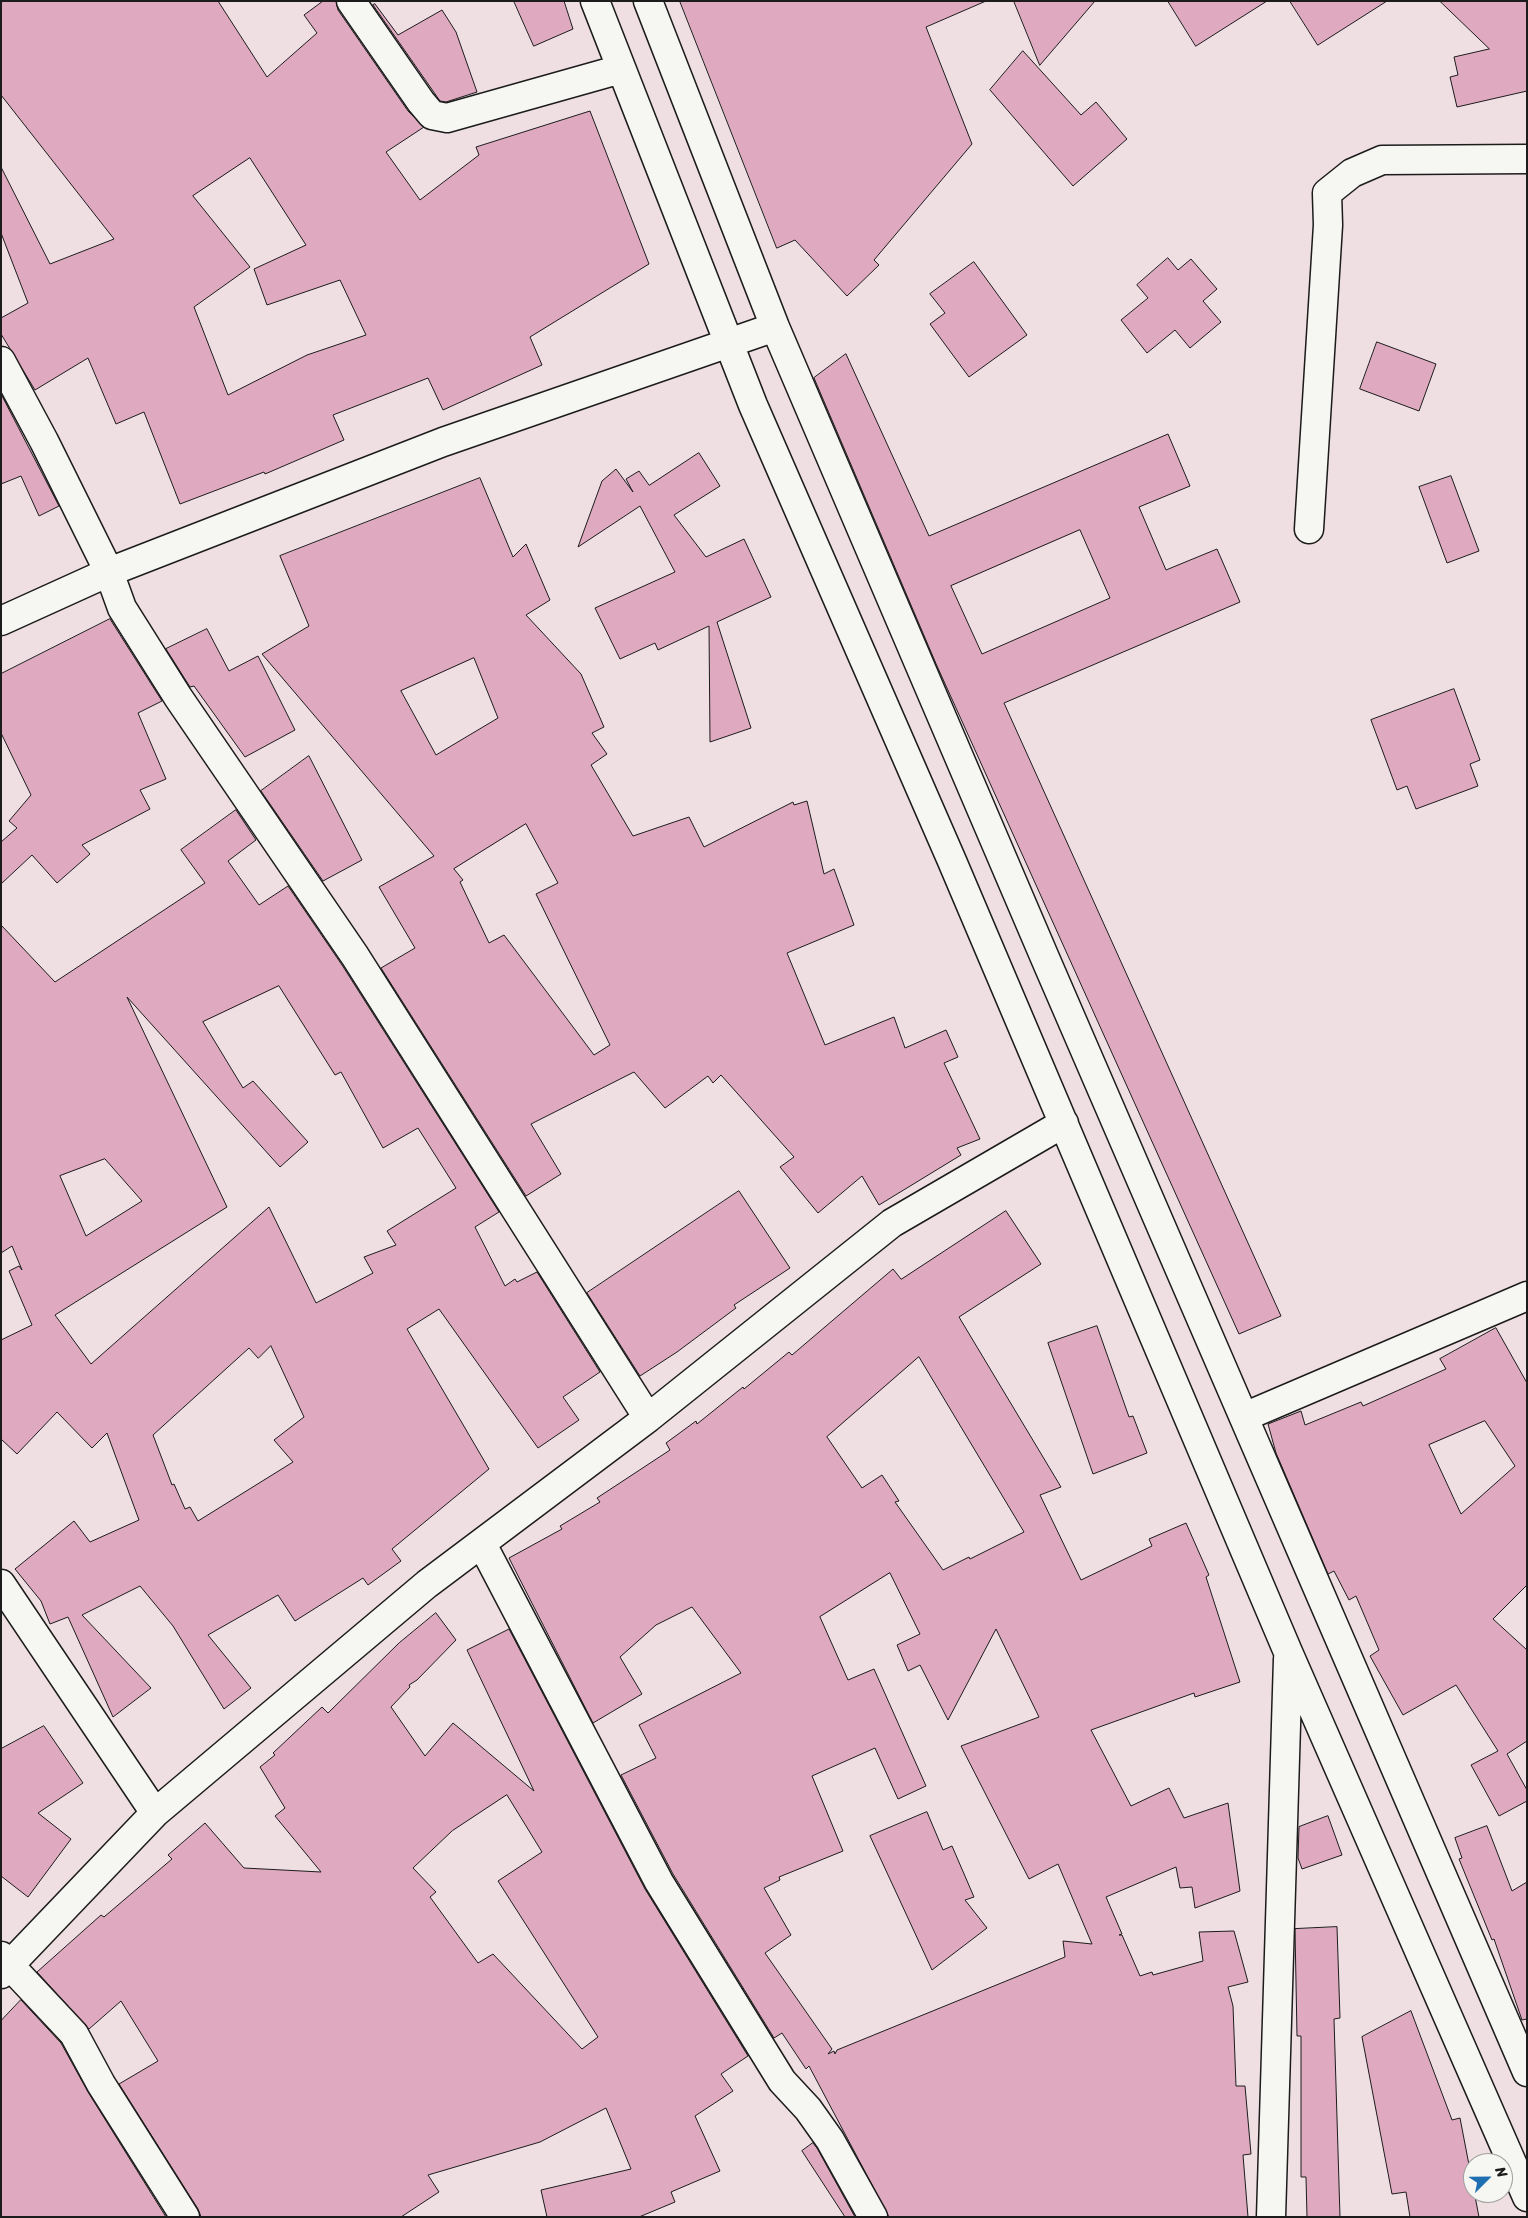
<!DOCTYPE html>
<html>
<head>
<meta charset="utf-8">
<style>
	body { margin:0 }
	#map { position:relative; width:1528px; height:2218px; overflow:hidden; background:#efdfe3; font-family:Sriracha,sans-serif }
	canvas { display:block }
	.frame { position:absolute; inset:0; border:2px solid #1c1c1c; pointer-events:none }
	.north { position:absolute; left:1463px; top:2153px; width:50px; height:50px; box-sizing:border-box; background:#f6f6f2; border:1px solid #9f9f9c; border-radius:50%; rotate:67deg; font-size:14px; font-weight:700; line-height:20px; text-align:center; color:#1c1c1c }
	.north::after { content:''; display:block; margin:auto; width:18px; height:22px; background:#1f6fb2; clip-path:polygon(50% 0,100% 100%,50% 72%,0 100%) }
</style>
</head>
<body>
<div id="map">
<canvas width="1528" height="2218"></canvas>
<div class="frame"></div>
<div class="north">N</div>
</div>
<script>
const ctx = document.querySelector('canvas').getContext('2d');
ctx.lineJoin = 'round';
function fillPath(path, color) { ctx.fillStyle = color; ctx.fill(path, 'evenodd'); }
function strokePath(path, color, width, dash) { ctx.strokeStyle = color; ctx.lineWidth = width; ctx.lineCap = dash ? 'butt' : 'round'; ctx.setLineDash(dash || []); ctx.stroke(path); }
const building = new Path2D(`
	M1,1h217l49,76 50,-44 -13,-18 19,-14h13l2,9 70,101 16,16 -38,25 34,48 59,-45 -3,-8 114,-36 59,153 -119,73 12,28 -99,45 -15,-32 -95,37 11,25 -79,34 -1,-2 -84,32 -36,-92 -28,12 -28,-66 -53,32 -34,-56v-16l27,-15 -27,-70v-66l49,97 64,-25 -113,-144zM250,158l56,87 -52,24 13,36 73,-25 26,55 -59,20 -79,40 -34,-88 56,-40 -57,-71z
	M514,1h50l9,28 -39,17z
	M680,1h306l-60,26 46,117 -98,116 5,5 -32,31 -52,-56 -18,8z
	M1014,1h81l-55,64z
	M1168,1h99l-71,45z
	M1290,1h97l-69,44z
	M1440,1h87v90l-70,16 -7,-30 8,-2 -4,-18 35,-8z
	M375,4l23,31 44,-25 14,22 21,60 -31,10 -6,-1 -67,-96z
	M1023,51l58,64 15,-13 31,37 -54,47 -83,-96z
	M1168,258l10,12 13,-11 26,30 -14,12 18,21 -31,26 -15,-18 -28,23 -26,-33 27,-22 -11,-13z
	M974,262l53,73 -58,42 -39,-53 15,-11 -15,-19z
	M1377,342l59,22 -17,47 -59,-22z
	M846,354l83,182 239,-102 22,52 -51,21 27,63 51,-21 23,53 -236,101 277,613 -42,18 -302,-668 -123,-288zM1080,530l30,68 -128,56 -31,-68z
	M1,394l58,112 -20,10 -18,-40 -20,8z
	M699,453l21,33 -46,29 32,42 38,-18 27,58 -54,25 34,106 -41,14 -1,-116 -51,24 -3,-7 -35,16 -25,-51 80,-36 -35,-66 -62,41 24,-66 14,-12 17,23 -7,-13 13,-8 10,14z
	M1451,476l28,75 -32,12 -28,-76z
	M480,478l33,79 13,-13 24,56 -24,15 55,59 23,53 -12,6 15,21 -16,11 42,71 56,-19 15,30 89,-45 1,3 13,-4 17,73 10,-5 20,56 -67,28 38,92 69,-28 11,31 41,-18 12,27 -14,6 36,76 -23,9 4,7 -82,50 -17,-29 -44,37 -38,-46 14,-10 -73,-82 -8,8 -5,-7 -43,32 -31,-36 -103,52 30,50 -35,22 -145,-228 34,-20 -36,-61 55,-31 -172,-202 47,-28 -29,-70zM474,658l24,60 -62,37 -35,-64zM526,824l32,59 -22,11 74,151 -16,10 -90,-120 -15,8 -29,-61 3,-2 -9,-11z
	M110,619l52,82 -24,12 28,66 -26,11 10,19 -68,36 8,9 -33,29 -25,-28 -31,29v-42l16,-14 -8,-7 22,-26 -30,-62v-59z
	M207,629l22,42 29,-15 37,74 -50,27 -51,-71 -4,1 -24,-38z
	M1454,689l26,71 -10,4 8,22 -62,23 -9,-23 -10,4 -26,-70z
	M309,756l53,104 -39,21 -62,-90z
	M236,810l20,30 -28,21 31,44 29,-19 54,79 157,247 -24,15 30,59 10,-7 2,3 20,-10 63,100 -37,25 16,23 -41,28 -99,-139 -32,20 82,140 -97,80 9,12 -33,24 -5,-7 -68,43 -17,-26 -70,40 43,53 -27,21 -51,-83 -33,-40 -58,29 69,73 -38,29 -45,-100 -18,7 -9,-23 -26,-32 59,-48 16,21 49,-22 -32,-87 -15,15 -35,-36 -40,42 -16,-15v-99l31,-15 -23,-54 10,-5 3,4 -10,-24 -11,7v-328l54,57 150,-99 -24,-33zM279,986l56,89 6,-3 42,76 35,-20 38,60 -69,43 9,14 -32,12 9,16 -57,30 -47,-96 -178,157 -36,-49 172,-108 -100,-210 153,170 28,-25 -55,-61 -10,7 -40,-66zM105,1159l37,42 -56,35 -26,-60zM271,1346l33,71 -30,23 19,22 -95,59 -8,-14 -5,2 -11,-25 -2,1 -19,-50 96,-87 9,10z
	M739,1191l51,77 -56,37 2,3 -59,44 -37,24 -53,-83z
	M1006,1211l35,53 -82,53 102,170 -21,8 41,85 71,-34 -3,-7 37,-16 23,52 -3,2 34,105 -45,15 -1,-4 -103,37 40,76 38,-18 15,30 44,-15 12,88 -45,17 -3,-21 -12,1 -4,-21 -70,30 16,37 -3,1h3l18,41 12,-4 1,3 50,-14 -4,-29 35,-1 14,51 -20,5 5,19 3,80h9l6,68 -8,1 5,62h-359l-80,-151 -3,3 -24,-36 -8,5 -101,-164 -52,-99 35,-17 -17,-33 102,-52 -49,-66 -36,18 -36,32 22,37 -49,29 -84,-165 53,-29 -2,-3 40,-24 -3,-4 73,-48 -4,-7 30,-22 1,3 46,-37 1,2 45,-37 3,3 101,-86 8,10zM919,1357l105,175 -54,27 -1,-2 -26,13 -48,-68 4,-1 -17,-26 -20,13 -35,-51zM890,1573l30,61 -23,11 11,26 12,-6 28,55 48,-91 43,88 -78,29 68,133 29,-15 34,80 -29,-3 2,16 -228,93 -2,4 -1,-3 -6,3 4,-5 -67,-96 26,-18 -27,-47 16,-8 -1,-3 64,-26 -31,-75 63,-28 23,51 28,-13 -52,-117 -26,11 -28,-63z
	M1097,1326l32,91 4,-1 14,37 -54,21 -45,-131z
	M1496,1328l31,55v202l-34,34 34,31v91l-20,13 20,36v11l-28,15 -28,-51 27,-14 -42,-66 -53,30 -33,-59 9,-6 -23,-54 -7,4 -15,-29 -6,3 -52,-121 -8,-29 33,-13 4,14 56,-23 2,4 83,-37 -6,-10zM1485,1421l30,45 -54,48 -32,-69z
	M436,1613l20,27 -39,40 -8,5 1,2 -19,20 34,49 28,-33 81,68 -67,-141 42,-21 136,260 103,167 -27,18 12,17 -38,25 25,55 -49,21 4,10 -36,15h-92l-6,-27 90,-21 -25,-61 -66,34 -112,33 11,17 -38,25h-200l-3,-8 -79,-125 39,-23 -37,-60 -32,28 -52,-57 64,-57 3,2 68,-58 -4,-4 37,-32 39,45 77,4 -46,-56 10,-8 -25,-41 15,-12 -2,-2 49,-46 6,6 71,-70zM507,1795l35,57 -44,29 100,156 -16,12 -89,-95 -15,9 -48,-66 6,-5 -23,-24 39,-37z
	M44,1726l39,57 -45,30 33,26 -43,58 -27,-21v-127z
	M927,1812l16,38 9,-4 22,51 -9,3 22,28 -55,42 -62,-134z
	M1328,1816l14,39 -40,14 -4,-11 1,-31z
	M1487,1826l25,65 15,-9v137l-5,1 -28,-81 -2,1 -33,-81 3,-1 -7,-20z
	M1337,1927l3,91 -6,1 6,198h-33l-1,-40h-5v-141h-4l-2,-107z
	M21,2000l40,43 27,49 78,125h-165v-196z
	M1411,2011l41,109 8,-2 19,99h-69l-4,-25 -14,2 -30,-157z
	M813,2143l4,5 38,69h-10l-43,-66z`);
fillPath(building, '#dfa9c0');
strokePath(building, '#1c1c1c', 1);
const minor = new Path2D(`
	M351,1l70,101 11,13 15,3 174,-49
	M595,1l158,404 199,456 336,791 239,545
	M648,1l127,326 270,631 482,1114
	M1,361l43,80 65,131 13,36 56,89 177,259 293,462
	M1309,529l19,-304 -1,-32 25,-20 30,-13 145,-1
	M1,621l108,-49 334,-130 332,-115
	M1244,1417l283,-121
	M482,1544l177,338 123,199 26,28 22,31 43,77
	M1,1584l154,229
	M1,1956l73,78 27,50 84,133
	M1,1974l154,-161 272,-229 221,-166 244,-195 172,-100
	M1271,2217l17,-558`);
strokePath(minor, '#1c1c1c', 31);
strokePath(minor, '#f6f6f2', 28);
</script>
</body>
</html>
